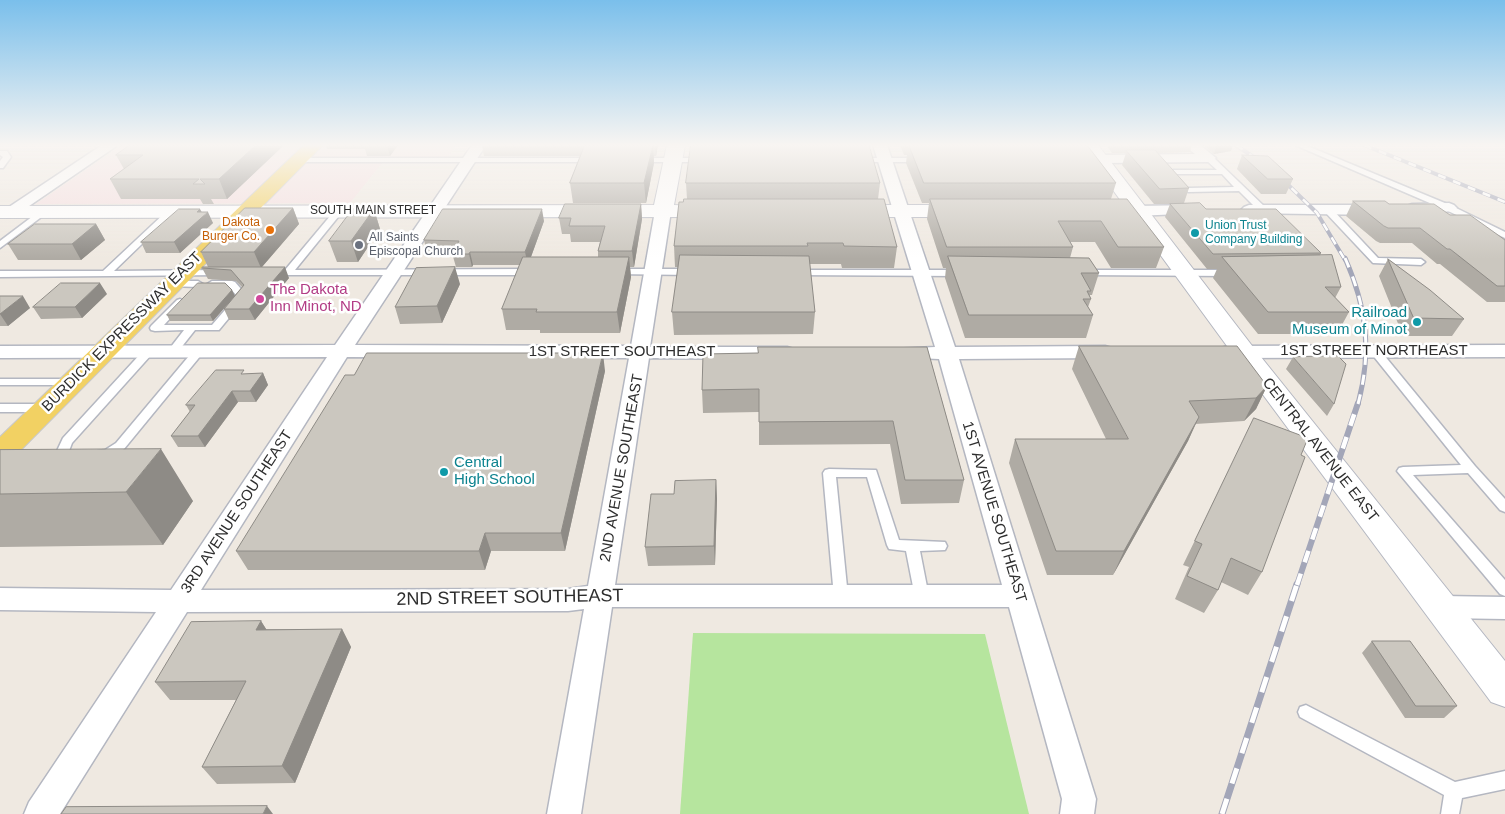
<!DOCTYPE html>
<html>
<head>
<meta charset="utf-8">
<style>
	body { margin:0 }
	canvas { display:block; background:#efe9e1 }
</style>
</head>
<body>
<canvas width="1505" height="814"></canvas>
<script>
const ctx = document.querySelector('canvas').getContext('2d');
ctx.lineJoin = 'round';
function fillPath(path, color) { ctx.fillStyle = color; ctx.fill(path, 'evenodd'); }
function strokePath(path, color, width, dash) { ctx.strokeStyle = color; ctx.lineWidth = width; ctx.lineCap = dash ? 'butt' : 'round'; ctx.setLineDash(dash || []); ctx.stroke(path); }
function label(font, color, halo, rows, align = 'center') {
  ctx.font = font + ' Helvetica,sans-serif'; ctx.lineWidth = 5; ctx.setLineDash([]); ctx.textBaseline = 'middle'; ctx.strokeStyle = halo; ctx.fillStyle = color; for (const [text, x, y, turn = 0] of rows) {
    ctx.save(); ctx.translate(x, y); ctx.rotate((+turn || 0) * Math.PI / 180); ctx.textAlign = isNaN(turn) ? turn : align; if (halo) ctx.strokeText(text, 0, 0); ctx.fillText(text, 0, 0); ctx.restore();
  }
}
fillPath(new Path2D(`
	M122,145h334l-11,17 -63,1 -32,40 -314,1z`), '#f5dfe0');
fillPath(new Path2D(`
	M693,633l292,1 44,180h-349z`), '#b6e59e');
const lane = new Path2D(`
	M1295,145h10l147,61 53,26v6l-59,-28z
	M0,151h7l4,6 -8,11h-3v-7l3,-4 -3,-2z
	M1206,156h6l54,52v4h-6l-21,-21 -51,1 -4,-2 4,-2 46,-1 -12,-13h-49l-4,-2 4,-2h44l-11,-10z
	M295,158h299l4,2 -4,2h-299z
	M637,158h67l4,2 -4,2h-67z
	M857,158h65l4,2 -4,2h-62l-4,-2z
	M1325,208h6l47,50 43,1 4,3 -4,3 -48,-2 -48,-51z
	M336,209l7,2 -48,59 235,-1 5,3 -5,3h-259v-4l14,-1z
	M41,210l7,2 -48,36v-7z
	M168,210l7,2 -61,59 106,-1 3,1v4l-223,2v-6h103z
	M616,269h77l5,3 -5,3 -80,-1v-4z
	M796,270h164l5,3 -5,3 -167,-1 -2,-2z
	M1084,270h146l5,3 -5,3 -149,-1 -2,-2z
	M172,281h26l5,3 -5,3 -29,-1v-4z
	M232,281l3,1 12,14 -28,34h-24l-19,24h-8l-1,-2 17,-22 -29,1 -4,-1 -1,-2 1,-2 26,-26 3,-1 5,3 -21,23h48l25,-29 -8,-9h-17l-5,-3 5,-3z
	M1375,348l4,1 96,117 30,33v13l-5,-2 -32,-37 -55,2 92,105v16l-5,-2 -103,-123 2,-3 4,-1 58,-2 -90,-112 -1,-2 1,-2z
	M148,349l5,3 -1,2 -80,89 -3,8 8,2 2,3 -2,3 -4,1 -15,-4 -2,-3 7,-15 81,-88z
	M198,349l5,3 -1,2 -78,95 -13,8h-13l-2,-3 2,-3 7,-1 11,-7 78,-93z
	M0,379h73l5,3 -5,3h-73z
	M0,404h45l6,4 -6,4h-45z
	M829,469l47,1 23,70 46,2 2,4 -2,4 -25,1 9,46 -2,4 -5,2 -5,-2 -2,-4 -9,-46 -17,-2 -2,-4 -20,-68h-31l12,120 -2,4 -5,2 -5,-2 -2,-4 -11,-124 2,-3z
	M1306,705l149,77 50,-11v18l-43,9 -3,16h-18l3,-19 -144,-78 -2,-5 2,-5z`);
const street = new Path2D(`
	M102,145h16l-102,70h-10l-3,-3 3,-3z
	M472,145h14l-131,200 276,1 24,-135 3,-3h10l3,3 -21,136h137l7,2 3,4 -3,4 -7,2 -138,-1 -34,227h387l-63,-226 -46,-2 -3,-4 3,-4 42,-2 -62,-202h14l68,202 150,-1 7,2 3,4 -3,4 -7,2 -146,1 137,440 -2,15h-34l2,-15 -53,-192h-397l-31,207h-34l37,-205 -16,2 -381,1 -127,202h-36l5,-12 127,-190 -156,-2v-22l171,2 156,-233 -327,1v-12l335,-1zM347,357l282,1 -41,228 -20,3 -367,1z
	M1184,145h16l16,13 -7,4 -110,1 -7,-4 7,-4 96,-1z
	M1449,203l5,2 3,3 -3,3 -42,3 -5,-2 -3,-3 3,-3 5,-2z
	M1196,205l5,2 3,3 -3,3 -65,3 -5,-2 -3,-3 3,-3 5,-2z
	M1249,205h130l5,2 3,3 -3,3 -5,2 -135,-2 -3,-3 3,-3z
	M1505,345v12l-277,1 -7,-2 -3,-4 3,-4 7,-2z
	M1442,596l63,1v22l-63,-1 -10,-3 -4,-8 4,-8z`);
const secondary = new Path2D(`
	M667,145h18l-11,60 48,2 3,4 -3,4 -7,2 -715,1v-12l654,-1z
	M1080,145h18l155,202 252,314v46l-14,-5 -256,-345z
	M850,205h115l7,2 3,4 -3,4 -7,2h-115l-7,-2 -3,-4 3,-4z`);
const primary = new Path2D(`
	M304,145h19l-313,316 -10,3v-27z`);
strokePath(lane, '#b4b7c1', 3);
strokePath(street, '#b4b7c1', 3);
strokePath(secondary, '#b4b7c1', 2);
strokePath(primary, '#c9c9c9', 2);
fillPath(lane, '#fff');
fillPath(street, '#fff');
fillPath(secondary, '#fff');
fillPath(primary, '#f2d163');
const railFar3 = new Path2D(`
	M1236,145l26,18
	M1364,145l141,57
	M1280,177l37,36 28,47`);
const railFar2 = new Path2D(`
	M1345,258c22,50 27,93 13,146`);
const railFar1 = new Path2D(`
	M1297,585l61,-182`);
const rail = new Path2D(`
	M1222,814l75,-230`);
strokePath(railFar3, '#a3a6b8', 4);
strokePath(railFar2, '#a3a6b8', 5);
strokePath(railFar1, '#a3a6b8', 6);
strokePath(rail, '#a3a6b8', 7);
strokePath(railFar3, '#fff', 2.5, [8]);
strokePath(railFar2, '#fff', 3, [10]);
strokePath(railFar1, '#fff', 4.5, [12]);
strokePath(rail, '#fff', 5, [16]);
fillPath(new Path2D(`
	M284,145l-57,54h-16l3,5h-11l-3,-5h-79l-11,-20 14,-10 -8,-14z
	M325,145h73l-8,11h-23l-2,-7h-38z
	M482,145h176l-2,11h-2v7l-8,40h-73l-3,-20 10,-27h-96z
	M900,145h187l29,38 -5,16 53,48 -8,21h-45l-16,-26h-25l3,5 -3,11 29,15 -7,22h-2v1l1,3 -3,8 5,8 -7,23h-121l-20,-60 1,-10h-3l-16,-49 2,-16h-7l-16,-40 1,-8h-3z
	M1106,145h86l-2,7 -33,1 32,35 -5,15 22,6 115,44 -1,3 21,31 -6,11 14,14 -12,22h-79l-45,-56 4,-9h-10l-42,-52 5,-13h-16l-32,-39 4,-12h-14z
	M1203,145h30l-2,6 -17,3z
	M1242,155l51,24 -7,15h-25l-24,-25z
	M686,183h194l-2,16 19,48 -3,21h-52l-1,-4h-32l6,48 -2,22 -139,1 -2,-23 6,-45h-3l-1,-21 9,-44 4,-3z
	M1353,201l36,3 61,11 55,25v62h-18l-47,-38h-3l-25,-21h-32l-4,-2 -30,-25z
	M641,204l1,15 -8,48h-4l1,10 -11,56h-80v-3h-34l-4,-21 18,-44h-47l-1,2h-16l-4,-14h-25l-3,-13 120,-19 -13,36h67v-6l2,-9h-29l-1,-8h-8l-3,-16z
	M293,208l6,16 -37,43 27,11 -34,42h-26l-5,-11 4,-6 -15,18h-43l-3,-6 65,-25 2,6 8,-9 -6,-6 -28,-2 -6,-11 6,-1 -7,-15z
	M374,209l6,20 -22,33h-21l-8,-21z
	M202,212l11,11 -33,30h-34l-5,-11z
	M96,224l9,16 -24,20h-63l-10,-16z
	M1388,259l76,60 -12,17h-49l-24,-60z
	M460,284l-18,39 -42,1 -5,-17z
	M107,294l-25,24 -41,1 -8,-12z
	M0,296l30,12 -22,18h-8z
	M1079,346l188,40 -11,23 -12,12 -49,3 -7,17 -75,134h-66l-38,-112 6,-24h91l-34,-70z
	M927,347l37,133 -5,23 -58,1 -11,-60 -131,1v-33l-56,1 -1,-23 56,-37z
	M1293,357l41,47 -7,12 -41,-47z
	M605,371l-40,180h-74l-6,19h-237l-12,-19z
	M263,373l5,12 -12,17h-18l-33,45h-27l-7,-11 19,-24 -4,-7 59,-31z
	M1254,418l47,37 -39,117 -14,23 -27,-13 -3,8 -14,23 -29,-14 14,-32 -6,-2z
	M0,450l193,51 -30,44 -163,2z
	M716,480l1,19 -2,66 -67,1 -3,-19 29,-53z
	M261,621l5,8h76l9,18 -56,136 -78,1 -15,-17 34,-67h-66l-15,-18z
	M1372,641l85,65 -13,12h-39l-43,-65z`), '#afaba4');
fillPath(new Path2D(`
	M256,145h28l-57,54 -8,-20z
	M387,145h11l-8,11z
	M653,145l1,18 -8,40 -2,-20z
	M655,145h3l-2,11z
	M1217,145h16l-2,6 -17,3z
	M641,204l1,15 -8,48 -2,-16z
	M293,208l6,16 -38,44 -7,-16z
	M200,209l4,7 4,-4 5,11 -33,30 -6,-11 23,-30z
	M374,209l6,20 -22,33 -7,-21z
	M542,209l2,12 -16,44 -3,-13z
	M96,224l9,16 -24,20 -9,-16z
	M470,252l3,13 -1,2 -3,-13z
	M629,257l2,20 -11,56 -3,-21z
	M285,267l4,11 -34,42 -6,-11z
	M455,267l5,17 -18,39 -5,-17z
	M100,283l7,11 -25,24 -7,-11z
	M232,290l3,6 -22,25 -3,-6z
	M23,296l7,12 -22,18 -8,-12z
	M603,353l2,18 -40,180 -4,-18z
	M263,373l5,12 -12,17 -6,-11z
	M1267,386l-11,23 -12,12 12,-23z
	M232,391l6,11 -33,45 -7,-11z
	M1199,417l-11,24 -75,134 11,-24z
	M161,449l32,52 -30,44 -37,-53z
	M716,480l1,19 -2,66 -1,-19z
	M485,533l6,18 -6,19 -6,-19z
	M261,621l12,19 -17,-10z
	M342,629l9,18 -56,136 -13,-17z
	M267,806l6,8h-10z`), '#8e8b86');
const building = new Path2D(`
	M130,145h126l-37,34h-19l5,5h-12l6,-5h-89l33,-24h-27z
	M585,145h68l-9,38h-74z
	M691,145h178l11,38h-194z
	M909,145h178l29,38h-192z
	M1126,150h29l34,38 -29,1z
	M1242,155l26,1 25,23h-25z
	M684,199h200l13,48 -53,-1 -1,-3h-36l1,3h-134l5,-44h4z
	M930,199h197l37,48h-46l-17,-26h-43l15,26h-126z
	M1353,201h32l4,3h45l16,11h20l35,25v46h-8l-47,-37h-3l-27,-21h-32l-4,-2z
	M1200,203l6,6h70l45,44 -108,1 -43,-50z
	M565,204h76l-9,47h-34l7,-25h-36l2,-8h-12z
	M245,208h48l-39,44h-53z
	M179,209h21l-3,3h11l-34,30h-33z
	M353,209h21l-23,32h-22z
	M443,209h99l-17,43h-55l-1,2h-17l7,-13 -35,-1z
	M35,224h61l-24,20h-64z
	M680,255l129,1 6,56h-143z
	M1332,255l9,32h-16l24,25h-81l-46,-55z
	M948,256l141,2 10,15h-18l10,18h-4l4,8h-8l10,16h-124z
	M523,257h106l-12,55h-81l1,-3h-35z
	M1388,259l42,31 34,29 -50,-1z
	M203,267h82l-36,42h-25l20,-24 -13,-15 -29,-2z
	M455,267l-18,39 -42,1 21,-39z
	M61,283h39l-25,24h-42z
	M198,283h27l7,7 -22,25h-43z
	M0,296h23l-23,18z
	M1079,346h158l30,40 -11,12 -67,3 10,16 -75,134h-68l-41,-112h113z
	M758,347h169l37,133h-59l-12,-59 -134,1v-33l-57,1 1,-36 55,-1z
	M367,353h236l-42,180h-76l-6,18h-243l109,-176h9z
	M1338,356l8,8 -12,40 -41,-47z
	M216,370h28l-3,4 22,-1 -13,18h-18l-34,45h-27l24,-31h-9z
	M1254,418l54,20 -7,17 4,2 -43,115 -31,-14 -13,32 -31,-14 15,-32 -7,-3z
	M161,449l-35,43 -126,2v-44z
	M716,480l-2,66 -69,1 6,-53h23l1,-13z
	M261,621l-5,9 86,-1 -60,137 -80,1 44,-86 -91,1 36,-60z
	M1372,641h38l47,65h-41z
	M267,806l-4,8h-202l5,-7z`);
fillPath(building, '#cbc7bf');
strokePath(building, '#8e8b86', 1);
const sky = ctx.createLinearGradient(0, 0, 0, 259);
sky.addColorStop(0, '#7abfeb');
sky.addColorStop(0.56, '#f8f5f2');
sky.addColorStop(1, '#f8f5f200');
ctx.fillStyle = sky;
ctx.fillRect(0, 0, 1505, 259);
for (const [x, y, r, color] of [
	[270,230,5,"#e8710a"],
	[1195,233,5,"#0f9aa8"],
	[359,245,5,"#6b7280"],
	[260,299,5,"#d1479c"],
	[1417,322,5,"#0f9aa8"],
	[444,472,5,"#0f9aa8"]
]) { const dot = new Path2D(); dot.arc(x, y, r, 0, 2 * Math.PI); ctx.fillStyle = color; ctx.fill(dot); strokePath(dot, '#fff', 2); }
label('12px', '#2e2e2e', '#fff', [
	["SOUTH MAIN STREET",373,211]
]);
label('12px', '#c56008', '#fff', [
	["Dakota",260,223],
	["Burger Co.",260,237]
], 'right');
label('12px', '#0d838f', '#fff', [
	["Union Trust",1205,226],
	["Company Building",1205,240]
], 'left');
label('12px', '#5b616d', '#fff', [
	["All Saints",369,238],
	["Episcopal Church",369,252]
], 'left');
label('15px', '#b23c85', '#fff', [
	["The Dakota",270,290],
	["Inn Minot, ND",270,307]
], 'left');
label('15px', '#0d838f', '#fff', [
	["Railroad",1407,313],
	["Museum of Minot",1407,330],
	["Central",454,463,"left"],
	["High School",454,480,"left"]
], 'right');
label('15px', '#2e2e2e', '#fff', [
	["BURDICK EXPRESSWAY EAST",122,332,-45],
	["1ST STREET NORTHEAST",1374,351],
	["1ST STREET SOUTHEAST",622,352],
	["CENTRAL AVENUE EAST",1320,450,52],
	["2ND AVENUE SOUTHEAST",622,468,-80],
	["3RD AVENUE SOUTHEAST",237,512,-57],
	["1ST AVENUE SOUTHEAST",994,512,73]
]);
label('18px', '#2e2e2e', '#fff', [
	["2ND STREET SOUTHEAST",510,598,-1]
]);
</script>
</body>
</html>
